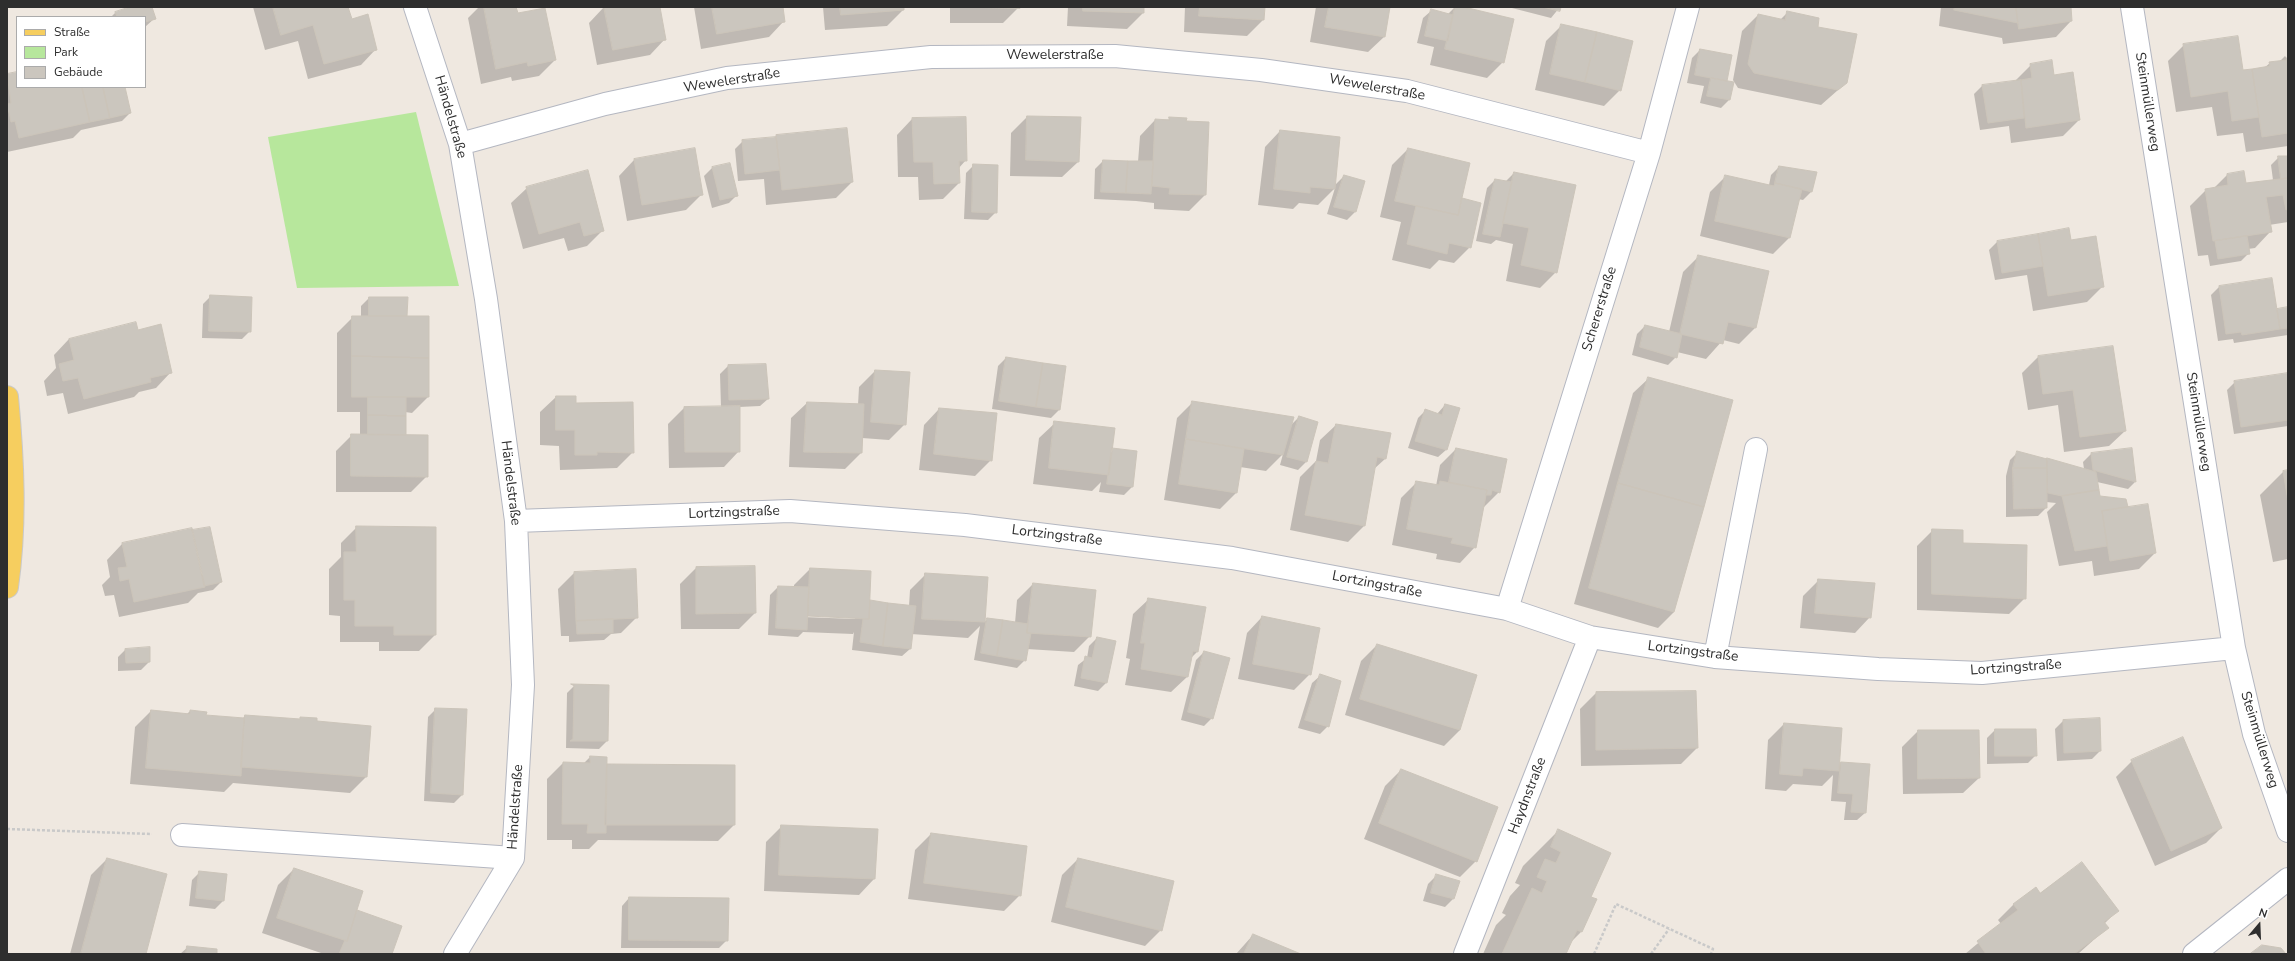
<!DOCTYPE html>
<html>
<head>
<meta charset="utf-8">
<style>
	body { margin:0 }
	#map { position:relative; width:2295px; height:961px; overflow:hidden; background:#efe8e0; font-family:"Nunito Sans",sans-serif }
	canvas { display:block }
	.frame { position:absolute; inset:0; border:8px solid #2e2e2e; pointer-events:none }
	.legend { position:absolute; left:16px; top:16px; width:130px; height:72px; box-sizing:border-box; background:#fff; border:1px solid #ababab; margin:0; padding:5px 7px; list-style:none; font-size:12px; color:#2e2e2e }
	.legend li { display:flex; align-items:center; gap:8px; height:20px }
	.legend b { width:20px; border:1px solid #ababab }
	.north { position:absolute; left:2239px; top:905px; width:40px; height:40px; -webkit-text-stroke:3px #fff; paint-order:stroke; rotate:19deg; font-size:11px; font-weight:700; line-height:16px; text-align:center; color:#2e2e2e }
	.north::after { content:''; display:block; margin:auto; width:14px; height:18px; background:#2e2e2e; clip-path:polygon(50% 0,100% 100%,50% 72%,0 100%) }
</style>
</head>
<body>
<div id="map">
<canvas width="2295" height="961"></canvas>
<div class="frame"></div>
<ul class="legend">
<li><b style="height:5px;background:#f6ce5f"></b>Straße</li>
<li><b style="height:11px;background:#b7e79c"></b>Park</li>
<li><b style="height:11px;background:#cbc6be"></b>Gebäude</li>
</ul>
<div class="north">N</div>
</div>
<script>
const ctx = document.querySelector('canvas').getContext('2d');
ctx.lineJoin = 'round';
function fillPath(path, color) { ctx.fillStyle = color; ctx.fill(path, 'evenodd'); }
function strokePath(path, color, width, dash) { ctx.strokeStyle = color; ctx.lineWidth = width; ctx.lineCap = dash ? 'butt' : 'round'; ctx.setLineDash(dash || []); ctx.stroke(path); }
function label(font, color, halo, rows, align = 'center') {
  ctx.font = font + ' "Nunito Sans",sans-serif'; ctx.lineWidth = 3.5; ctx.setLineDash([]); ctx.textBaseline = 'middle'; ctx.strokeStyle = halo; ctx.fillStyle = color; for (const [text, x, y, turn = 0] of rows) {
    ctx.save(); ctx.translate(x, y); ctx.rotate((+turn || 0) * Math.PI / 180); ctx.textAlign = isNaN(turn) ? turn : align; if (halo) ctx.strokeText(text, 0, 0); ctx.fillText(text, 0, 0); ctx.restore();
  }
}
fillPath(new Path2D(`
	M416,112l43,174 -162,2 -29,-151z`), '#b7e79c');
fillPath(new Path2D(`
	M134,7h17l4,11 -10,9v-10h-34l4,-4z
	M253,7h94l4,13 25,29 -15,16 -53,14 -10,-38 -33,9z
	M479,7h36l2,8 25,-6v-2h5l-3,1 11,52 -16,16 -27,5 -1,-4 -30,7 -13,-66z
	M604,7h55l6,32 -15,16 -53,10 -8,-42z
	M694,7h88l2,14 -15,16 -68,12z
	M823,7h80v3l-16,16 -62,4z
	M950,7h69l-16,16h-53z
	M1068,7h75v6l-16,16 -60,-3z
	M1185,7h79l-1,13 -16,16 -63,-4z
	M1316,7h73l-5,30 -16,15 -58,-10z
	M1455,7h5l43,55 -16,16 -57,-13 4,-18 -17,-4 6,-25 8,-7 17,3z
	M1508,7h52l-9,11z
	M1941,7h129l1,14 -15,16 -53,7 -1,-6 -63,-12z
	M1788,12l28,15 30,56 -25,22 -83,-17 -5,-8 9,-49 16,-16 22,5z
	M1562,25l58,65 -16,16 -69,-16 11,-49z
	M2184,45l59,26 21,-3 6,-5 10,-2 5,-5 3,4v86l-42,6 -3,-19 -26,3 -5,-29 -36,5 -8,-51z
	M1700,50l26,31 3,19 -8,8 -21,-5 4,-17 -17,-3 5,-25z
	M2031,65l22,11 26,44 -16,16 -52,7 -2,-17 -29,4 -6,-36 8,-8 33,-5z
	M17,73v14h107l6,26 -8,8 -41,9 -8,8 -66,14v-77z
	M1027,117l51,45 -16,15 -52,-1 1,-43z
	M912,119l54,41 -8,9 1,14 -16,16 -24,1 -1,-23h-20l-1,-42z
	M1186,119l19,76 -16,16 -35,-2v-6l-18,-2 -42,-2 1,-30 8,-8 35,1 2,-26 15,-16z
	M1280,131l54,55 10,-10 20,5 -9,31 -8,8 -20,-6 8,-26 -17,17 -19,-2 -6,6 -35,-4 7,-58z
	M777,136l75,46 -16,16 -70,7 -2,-26 -26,2 -3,-32 8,-8 31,-3z
	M1408,149l53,50 19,5 -10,43 -16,16 -15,-3 -9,9 -38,-9 9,-38 -21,-5 12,-52z
	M2279,157h9v65l-19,3 1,7 -15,16 -7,1 1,4 -8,8 -31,5 -2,-11 -10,1 -8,-50 16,-16 7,-1 14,-14 18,9 28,-4 -2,-15z
	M634,160l68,34 -16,16 -59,11 -8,-45z
	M729,164l8,31 -8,8 -17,5 -8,-32 8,-8z
	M974,165l22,47 -8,8 -24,-1 2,-46z
	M1779,167l37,6 -5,19 -8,8 -5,-1 -9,39 -16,16 -73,-18 10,-44 16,-16 43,9 2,-10z
	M1514,173l42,99 -16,16 -34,-7 7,-37 -17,-4 -5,4 -15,-3 11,-53 8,-8 10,2z
	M527,188l76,42 -16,16 -19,5 -4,-13 -41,11 -12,-46z
	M2068,229l2,12 33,45 -16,16 -54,9 -6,-36 -32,5 -6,-30 8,-8z
	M1699,256l69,16 -13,56 -16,16 -16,-4 -17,19 -29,-7 -1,5 -8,8 -36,-10 5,-21 8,-8 24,6 14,-60z
	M2219,287l57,23 12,-1v26l-54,8 -1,-4 -15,2 -7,-46z
	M211,296l39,35 -8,8 -40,-1 1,-34z
	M369,298l37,19 22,80 -16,16 -7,-1v22l22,42 -16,16h-75v-41l16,-16h8v-23h-23v-79l16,-16h8v-11z
	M137,331l34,41 -15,16 -17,4 -5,5 -66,17 -5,-21 -16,3 -3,-15 12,-13 -2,-13 15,-16z
	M2038,357l87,74 -16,15 -45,6 -6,-47 -30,5 -6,-37z
	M1006,358l59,9 -6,43 -8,8 -59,-9 6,-43z
	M728,366l40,33 -8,7 -21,1v44l-15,16 -55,1 -1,-44 16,-16 37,-1 -1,-33z
	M875,371l30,53 -16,16 -27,-2 -1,15 -16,16 -56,-2 2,-49 16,-15 51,2 1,-18z
	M2288,374v52l-54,8 -7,-44 8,-8z
	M1649,378l25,234 -16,16 -84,-24 59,-211z
	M556,397l19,7 58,48 -16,16 -57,2 -1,-24 -19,-1v-33z
	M1193,402l97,24 9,-9 18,5 -11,40 -8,8 -18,-5 3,-11 -17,17 -26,-4 -4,26 -16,16 -56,-9 13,-82z
	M1445,405l1,45 -8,7 -30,-9 10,-30 8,-8 11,4z
	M939,409l52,51 -16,16 -56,-6 5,-45z
	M1055,423l56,28 21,36 -8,8 -25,-3 2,-10 -9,9 -59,-7 6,-46z
	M1336,425l53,9 -4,25 -11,10 -10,57 -16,16 -58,-12 10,-53 16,-16 4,-21z
	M1456,449l43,43 -16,16 -8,39 -15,16 -24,-4 1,-5 -45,-9 9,-47 16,-16 19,4 4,-21z
	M2018,452l66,17 -1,-7 8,-8 44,28 -7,7 -31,-7 2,15 27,2 1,9 28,45 -16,16 -45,7 -2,-15 -33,5 -12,-54 9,-9 -10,-1v6l-8,8 -32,1v-41l4,-16z
	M2288,471v88l-15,3 -13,-67 23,-23z
	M357,527l78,108 -16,16h-40v-9h-39v-26l-11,-1v-46l12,-12v-14z
	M1933,530l29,14 63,54 -16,16 -92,-4v-64z
	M122,544l99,38 -8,8 -15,3 -10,10 -69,14 -5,-22 -9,1 -3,-11 8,-8 -3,-17z
	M696,568l59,45 -16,16h-58l-1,-45z
	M810,569l59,32 40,5 1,-16 16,-16 61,4 -3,44 4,-3 27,4 2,-23 16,-16 57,52 -16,16 -47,-3 -2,11 -8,8 -43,-8 6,-34 -12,12 -57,-4 -1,15 -8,7 -50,-6 2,-18 -1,2 -50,-2 -5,5 -30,-2 2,-40 8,-8 16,1v-3zM803,615l52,2v2l-52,-2z
	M635,570l2,47 -16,16 -10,1 -7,6 -35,2v-6h-8l-3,-47 16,-16z
	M1819,580l51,37 -15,16 -55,-5 3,-32z
	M1149,599l56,9 -8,44 -7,7 -3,18 -16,15 -46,-7 5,-26 -4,-1 7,-44z
	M1262,617l48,57 -16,16 -56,-11 9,-46z
	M1097,638l18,4 -9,41 -8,8 -24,-5 4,-21 9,-7 2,-12z
	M1377,645l83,85 -16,16 -99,-31 16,-54z
	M125,650l24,12 -8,8 -23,1v-14z
	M1204,652l8,66 -8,8 -23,-6 15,-60z
	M1320,676l8,50 -8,8 -22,-6 14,-45z
	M575,685l32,56 -8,8 -33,-1 1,-55z
	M1596,693l101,55 -16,16 -100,2 -1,-57z
	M436,709l26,86 -8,8 -30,-2 4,-84z
	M151,711l36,3 3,-3 15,5 37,3 3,-3 53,4 3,-2 15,4 50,55 -16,16 -117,-10 -9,9 -94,-8 5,-57z
	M2099,719l1,32 -8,8 -35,2 -2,-32 8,-8z
	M1784,724l54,42 3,-3 24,50 -8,7h-13l2,-18 -15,-1 2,-26 -11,11 -29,-2 -7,7 -21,-2 3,-49z
	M1995,730l41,25 -8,8 -41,1v-26z
	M1918,731l61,47 -16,15 -60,1 -1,-47z
	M590,757l16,8 128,1v59l-16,16 -120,-1 -9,9h-17v-9h-25v-61l16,-16h21z
	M2132,761l89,67 -15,15 -51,23 -39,-89z
	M1401,770l75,91 -16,16 -96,-38 21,-53z
	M782,826l95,4 -3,49 -15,16 -95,-4 2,-49z
	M1558,831l32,67 6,2 -15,32 -12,12 -4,10h-82l13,-29 10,-10 -4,-2 8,-17 10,-11 -5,-2 8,-17z
	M931,834l89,61 -16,16 -96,-12 7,-49z
	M107,859l38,95h-75l21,-79z
	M1078,859l83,71 -16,16 -94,-24 11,-47z
	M294,869l61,41 46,17 -10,27h-67l-62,-21 16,-48z
	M200,872l23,29 -8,8 -26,-3 3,-26z
	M1436,876l22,5 -5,18 -8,8 -22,-6 5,-17z
	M2040,894l77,17 -13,13 3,4 -29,26h-113l36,-30 -3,-4 16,-16z
	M629,898l98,42 -8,8h-98l1,-42z
	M1253,935l46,19h-63z
	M188,947l28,7h-36z`), '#0003');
const building = new Path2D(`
	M130,7h22l4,12 -11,3v-5h-28l-2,-5z
	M273,7h75l4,12 16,-5 9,36 -53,14 -11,-39 -32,10z
	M484,7h32l2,6 27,-5 11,52 -28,6 -1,-4 -31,7z
	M604,7h56l6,33 -53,10z
	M712,7h71l2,15 -68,12z
	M840,7h64v3l-63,5z
	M965,7h55v1z
	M1083,7h61v6l-61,-2z
	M1200,7h65l-1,13 -65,-4z
	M1329,7h61l-5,30 -60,-10z
	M1455,7h9l50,12 -10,44 -59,-14z
	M1543,7h18l-1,4z
	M1955,7h61l2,16 -64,-13z
	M2016,7h55l1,14 -53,8z
	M1431,9l22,6 -5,26 -23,-5z
	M1787,11l32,7 -1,9 39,7 -10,49 -9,7 -84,-17 -6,-9 10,-50 27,6z
	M1561,24l36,8 -12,50 -35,-8z
	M1597,32l36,9 -12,50 -36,-9z
	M2238,36l5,34 9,-1 7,48 -27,4 -4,-30 -37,6 -8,-53z
	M1700,49l32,6 -5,26 -32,-6z
	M2287,58l1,75 -26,4 -10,-68 18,-3 -1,-4 17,-2z
	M2052,60l2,15 19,-3 7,48 -54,8 -5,-48 11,-2 -2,-14z
	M17,72v15h65l8,35 -71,16 -4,-17 -4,1 -2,-10h-2v-8l4,-1 -4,-29z
	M1711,78l23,4 -4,18 -23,-4z
	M2021,80l3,38 -36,5 -6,-38z
	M82,87h21l7,31 -20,4z
	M103,87h22l6,26 -21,5z
	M1027,116l54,1 -2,45 -53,-2z
	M966,117l1,44h-8l1,22 -26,1 -1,-22h-19l-2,-44z
	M1169,117l18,1 -1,3 23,1 -3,73 -37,-1 1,-6 -18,-2 3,-67 14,1z
	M847,128l6,54 -71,8 -6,-55z
	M1280,130l60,7 -5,52 -25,-2v6l-36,-4z
	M776,137l4,33 -35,4 -3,-34z
	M695,148l8,47 -61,10 -8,-46z
	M1408,148l62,15 -12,52 -63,-14z
	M2278,156h10v22l-7,1z
	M1103,160l25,1 -2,32 -25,-1z
	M1128,161h25l-2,33 -25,-1z
	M730,163l8,33 -18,4 -8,-33z
	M973,164l25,1 -1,48 -25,-1z
	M1779,166l38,6 -5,20 -37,-9z
	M588,170l16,61 -20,5 -4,-14 -41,12 -13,-47z
	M2244,171l2,12 42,-5v31l-2,1 -3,-15 -17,2 6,35 -59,9 -8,-52 23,-4 -1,-11z
	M1514,172l62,13 -19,88 -36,-8 8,-37 -26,-5z
	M1344,175l21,6 -9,31 -22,-5z
	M1725,175l49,11 1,-3 27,6 -12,49 -75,-17z
	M1495,179l17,3 -12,55 -17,-3z
	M1462,198l19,5 -10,45 -22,-5 -2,11 -40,-10 9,-38 42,9z
	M2069,228l2,12 25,-4 8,51 -56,9 -10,-62z
	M2038,234l5,32 -41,7 -5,-32z
	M2247,236l3,18 -32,5 -3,-18z
	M1698,255l71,16 -13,57 -28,-6 -5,22 -43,-10z
	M2272,278l8,51 -38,6 -1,-3 -15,2 -7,-48z
	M210,295l42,2 -1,35 -42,-1z
	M369,297h39l-1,19h-38z
	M2288,307v21l-8,1 -3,-20z
	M352,316h77v42l-77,-2z
	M136,322l2,8 23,-6 11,49 -22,5 1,4 -67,17 -6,-21 -15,3 -4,-17 15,-4 -5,-21z
	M1645,325l37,9 -5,24 -37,-11z
	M2113,346l13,85 -46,6 -7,-47 -30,4 -5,-38z
	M352,356l77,2v39h-77z
	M1006,357l37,6 -7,44 -37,-6z
	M1043,363l23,3 -6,44 -24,-3z
	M766,364l3,35 -40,1 -1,-35z
	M875,370l35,2 -4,53 -35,-3z
	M2288,373v47l-47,7 -7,-46z
	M1648,377l85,23 -29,107 -86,-24z
	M556,396h20v7l57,-1 1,51 -37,-1v3h-22v-25h-19z
	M368,397h38v19l-38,-1z
	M1192,401l102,16 -11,38 -97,-16z
	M807,402l57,2 -2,49 -58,-1z
	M1445,404l15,4 -13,42 -32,-9 10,-32 17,6z
	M740,406v46h-55l-1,-45z
	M939,408l58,5 -5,48 -58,-7z
	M368,415l38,1v19h-38z
	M1299,416l19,6 -11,40 -20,-5z
	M1054,421l61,7 -6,47 -60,-7z
	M1336,424l55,9 -5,26 -9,-2 -12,69 -60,-11 11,-54 12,2z
	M351,434l77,1v42l-77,-1z
	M1186,439l58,10 -7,44 -58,-9z
	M1112,448l25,3 -4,36 -26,-3z
	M1456,448l51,11 -7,34 -8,-3 -1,5h-5l1,-5 -38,-8z
	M2132,448l4,34 -43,-12 -2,-17z
	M2017,451l30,8v9h-34z
	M2047,458l49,14 3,18 -37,6 -14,-3z
	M2013,468h34v40l-33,1z
	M2288,470v31l-5,-30z
	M1416,481l23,4 1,-4 47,9 -11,58 -25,-5 2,-5 -46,-9z
	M1618,483l86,24 -30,105 -85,-24z
	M2099,490l1,6 26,3 2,8 -26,4 5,35 -32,5 -13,-55z
	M2148,504l8,49 -46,8 -8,-50z
	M356,526l80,1v108h-42v-9h-39v-26h-11v-48h12z
	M210,527l12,55 -18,4 -12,-56z
	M192,528l13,59 -71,15 -5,-23 -9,2 -2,-13 9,-1 -5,-24z
	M1932,529l31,1v13l64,2 -1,54 -94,-5z
	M755,566l1,47 -60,1v-47z
	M810,568l61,3 -2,48 -61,-3z
	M636,569l2,49 -62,3 -2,-49z
	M925,573l63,4 -3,45 -63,-3z
	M1818,579l57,4 -4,35 -56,-5z
	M1033,583l63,7 -5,47 -64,-4z
	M778,586l31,1 -2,43 -31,-2z
	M1148,598l58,9 -8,45 -5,-1 -5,26 -47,-8 4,-26h-4z
	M870,600l18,3 -5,43 -23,-4 3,-23h6z
	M888,603l28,3 -5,43 -28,-3z
	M1262,616l58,12 -9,47 -58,-11z
	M987,618l16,2 -6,36 -16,-3z
	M613,619v14l-36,1 -1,-13z
	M1003,620l25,4 -1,9h4l-5,28 -29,-5z
	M1097,637l19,4 -9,42 -26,-5 4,-22 7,2z
	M1377,644l100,31 -17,55 -100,-31z
	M150,647v15l-24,1 -1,-14z
	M1204,651l26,7 -17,61 -25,-7z
	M1320,674l21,7 -12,46 -24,-7z
	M571,684l38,1 -1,56h-38l3,-2 1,-53z
	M1696,691l2,57 -102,2v-58z
	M435,708l32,1 -4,86 -32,-2z
	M151,710l39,4v-4l17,2 -1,3 38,3 -3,58 -95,-8z
	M245,715l55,4v-2l17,1v3l54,5 -4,51 -126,-10z
	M2100,718l1,33 -37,2 -1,-33z
	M1784,723l58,5 -3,43 -36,-3 -1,8 -22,-2z
	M1995,729h41l1,27h-42z
	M1918,730h61l1,48 -62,1z
	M2183,737l39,91 -51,23 -40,-91z
	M590,756l17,1 -1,76h-19l1,-9h-26l1,-62 27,1z
	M1841,762l29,2 -4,49 -15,-1 2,-18 -15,-1z
	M607,764l128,1v60h-130z
	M1401,769l97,38 -21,55 -98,-39z
	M781,825l97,4 -3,50 -96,-4z
	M1558,829l53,24 -20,44 6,2 -15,33 -5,-2 -11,24h-64l30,-66 10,5 5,-12 -10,-4 8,-18 11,4 5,-11 -10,-5z
	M931,833l96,13 -6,50 -97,-13z
	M107,858l60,16 -21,80h-65z
	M1078,858l96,23 -12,50 -96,-24z
	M2082,862l37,49 -15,11 5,6 -35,26h-88l-9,-13 41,-31 -5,-6 23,-17 4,6z
	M294,868l69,23 -16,50 -70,-23z
	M199,871l28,3 -3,27 -28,-3z
	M1436,874l24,7 -6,18 -23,-6z
	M629,897l100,1 -1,43 -99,-1z
	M357,910l45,16 -10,28h-53l6,-14 2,1z
	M1253,934l48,20h-57z
	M2262,945l19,3 5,6h-36z
	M187,946l30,3v5h-31z`);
fillPath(building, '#cbc6be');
strokePath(building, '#cbc4b9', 1);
const minor = new Path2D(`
	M415,7l45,137 26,155 30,222 7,164 -10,173 -58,96
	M2132,7l102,641 20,86 34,97
	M460,144l145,-40 122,-26 204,-21 184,-1 146,14 146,21 242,62
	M516,521l274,-10 175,14 267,33 275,51 83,28 125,20 163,12 104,4 252,-25
	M1507,609l142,-456 39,-146
	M1715,657l41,-208
	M182,835l331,23
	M1465,954l125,-317
	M2194,954l94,-75`);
const major = new Path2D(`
	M7,397c6,63 9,127 0,190`);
strokePath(minor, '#b4b7c1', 24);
strokePath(major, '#c9c9c9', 24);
strokePath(new Path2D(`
	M7,829l145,5
	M1594,954l22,-50 97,45 -2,5
	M1651,954l18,-25`), '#c9c9c9', 2.5, [3, 2]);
strokePath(minor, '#fff', 22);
strokePath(major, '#f6ce5f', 22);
label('14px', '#2e2e2e', '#fff', [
	["Wewelerstraße",1055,56],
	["Wewelerstraße",732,81,-9],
	["Wewelerstraße",1377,88,10],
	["Steinmüllerweg",2147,102,81],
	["Händelstraße",450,117,74],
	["Schererstraße",1600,309,-73],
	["Steinmüllerweg",2198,422,81],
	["Händelstraße",510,483,83],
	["Lortzingstraße",734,513,-2],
	["Lortzingstraße",1057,536,7],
	["Lortzingstraße",1377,585,11],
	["Lortzingstraße",1693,652,7],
	["Lortzingstraße",2016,668,-4],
	["Steinmüllerweg",2259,740,73],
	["Haydnstraße",1528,796,-69],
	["Händelstraße",516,807,-86]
]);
</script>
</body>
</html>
